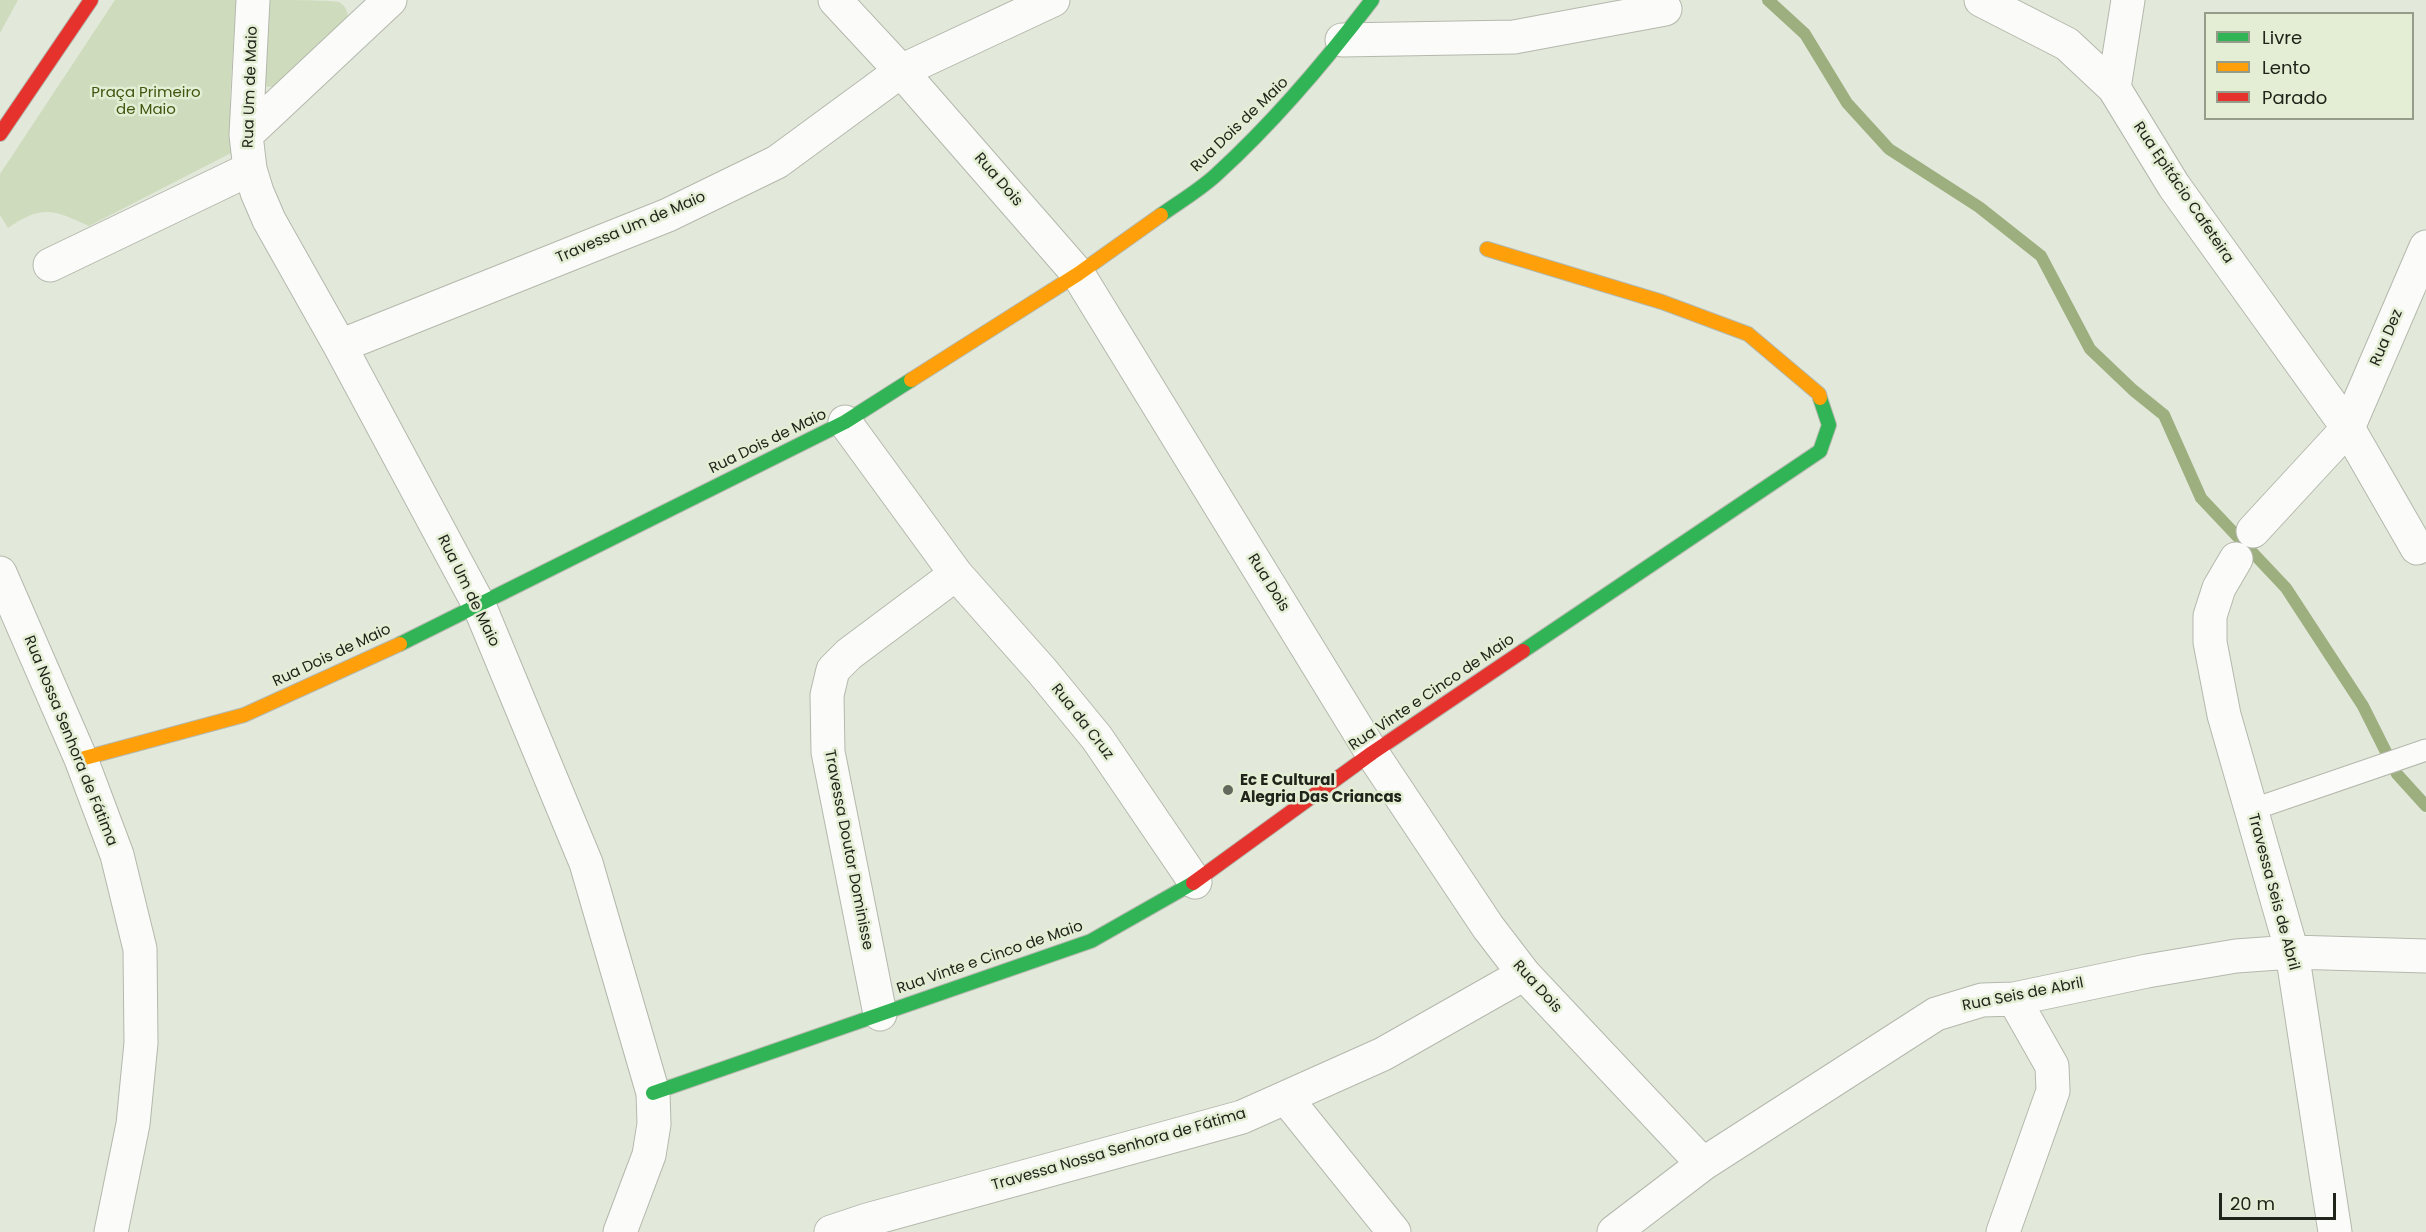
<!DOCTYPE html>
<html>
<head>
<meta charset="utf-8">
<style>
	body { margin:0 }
	#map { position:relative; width:2426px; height:1232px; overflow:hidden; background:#e2e8da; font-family:Poppins,sans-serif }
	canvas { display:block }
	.legend { position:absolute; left:2204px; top:12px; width:210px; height:108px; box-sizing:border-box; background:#e3eed4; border:2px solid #959d8a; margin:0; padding:8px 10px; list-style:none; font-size:18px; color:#20241a }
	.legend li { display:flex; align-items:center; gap:12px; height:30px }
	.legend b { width:30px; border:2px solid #959d8a }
	.scale { position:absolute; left:2219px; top:1193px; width:117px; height:27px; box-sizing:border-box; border:3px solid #20241a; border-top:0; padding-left:8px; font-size:18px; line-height:21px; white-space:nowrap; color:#20241a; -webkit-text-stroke:4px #e3eed4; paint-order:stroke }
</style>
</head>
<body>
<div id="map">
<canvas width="2426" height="1232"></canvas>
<ul class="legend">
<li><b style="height:8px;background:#30b455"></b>Livre</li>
<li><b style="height:8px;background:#ff9f0a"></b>Lento</li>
<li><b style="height:8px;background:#e5322d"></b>Parado</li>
</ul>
<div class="scale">20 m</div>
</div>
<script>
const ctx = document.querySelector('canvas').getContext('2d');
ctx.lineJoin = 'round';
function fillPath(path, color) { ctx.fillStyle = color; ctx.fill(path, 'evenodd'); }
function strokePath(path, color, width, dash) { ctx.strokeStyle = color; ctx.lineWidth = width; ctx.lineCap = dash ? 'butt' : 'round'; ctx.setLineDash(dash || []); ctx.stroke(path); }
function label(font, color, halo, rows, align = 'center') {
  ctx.font = font + ' Poppins,sans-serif'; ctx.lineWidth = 5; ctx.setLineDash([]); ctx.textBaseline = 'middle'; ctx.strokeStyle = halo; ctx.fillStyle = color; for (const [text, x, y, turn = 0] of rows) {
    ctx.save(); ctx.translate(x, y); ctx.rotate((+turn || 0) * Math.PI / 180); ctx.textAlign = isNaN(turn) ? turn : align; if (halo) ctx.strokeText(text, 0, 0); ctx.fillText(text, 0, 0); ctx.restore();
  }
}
fillPath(new Path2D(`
	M0,0h18l-18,33z
	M115,0h121l-6,96 3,56 -144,74c-35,-16 -47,-22 -81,2l-8,-13v-41z
	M267,0c16,0 59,0 72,2 8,4 9,12 10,20l-68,66 -17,-2z`), '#cfdbbd');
strokePath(new Path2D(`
	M1768,0l37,34 42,69 42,46 90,58 62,49 49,93 43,41 31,25 37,83 85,90 77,118 34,68 29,32`), '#9daf7f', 12);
const lane = new Path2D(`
	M2251,810l175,-60`);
const street = new Path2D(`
	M253,0l-7,135 4,34 7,23 12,28 71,126 139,259 107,258 67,230 1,31 -5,31 -29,77
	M835,0l66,71 177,203 294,479 116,174 36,47 179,190
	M1981,0l86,44 47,44 60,98 174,242 69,120
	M1342,40l172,-3 151,-28
	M2114,88l14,-88
	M246,135l144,-135
	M50,265l200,-96
	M340,346l328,-131 109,-53 124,-91 152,-71
	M845,422l111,152 -107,80 -16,16 -6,25 1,57 52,262
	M2253,531l95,-103 78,-181
	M2236,559l-17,29 -9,28v26l14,73 68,237 43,280
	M0,573l81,186 36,96 23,94 1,94 -8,81 -22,108
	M956,574l86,97 55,67 98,144
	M1286,1098l108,134
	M831,1232l36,-12 375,-103 141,-63 141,-80
	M1614,1232l89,-68 233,-150 46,-14 32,-1 133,-28 89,-15 56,-4 134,4
	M2003,1232l50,-141 -1,-25 -38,-67`);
const fast = new Path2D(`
	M1161,215c18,-13 39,-25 56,-41 57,-52 108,-112 155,-174
	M400,644l445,-222 66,-42
	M1523,651l297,-200 9,-26 -9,-27
	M653,1093l438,-152 102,-58`);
const slow = new Path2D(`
	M1487,249l175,53 86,32 71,60 1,4
	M911,380l167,-106 83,-59
	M81,759l163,-44 156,-71`);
const jam = new Path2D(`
	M0,134l91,-134
	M1193,883l179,-130 151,-102`);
strokePath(lane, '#b4b8ad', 23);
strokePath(street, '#b4b8ad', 35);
strokePath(fast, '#b4b8ad', 16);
strokePath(slow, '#b4b8ad', 16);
strokePath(jam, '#b4b8ad', 16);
strokePath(lane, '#fbfcf9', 21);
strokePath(street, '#fbfcf9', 33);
strokePath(fast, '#30b455', 14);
strokePath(slow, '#ff9f0a', 14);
strokePath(jam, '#e5322d', 14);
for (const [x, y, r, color] of [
	[1228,790,6,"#64695d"]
]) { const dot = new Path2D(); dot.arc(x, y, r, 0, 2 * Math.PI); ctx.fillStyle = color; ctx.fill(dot); strokePath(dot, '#e3eed4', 2); }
label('15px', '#20241a', '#e3eed4', [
	["Rua Um de Maio",251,87,-88],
	["Rua Dois de Maio",1240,125,-44],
	["Rua Dois",998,180,49],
	["Rua Epitácio Cafeteira",2183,193,56],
	["Travessa Um de Maio",631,228,-23],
	["Rua Dez",2387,338,-67],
	["Rua Dois de Maio",768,442,-26],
	["Rua Dois",1268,583,58],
	["Rua Um de Maio",468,591,64],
	["Rua Dois de Maio",332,656,-25],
	["Rua Vinte e Cinco de Maio",1432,693,-34],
	["Rua da Cruz",1082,722,52],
	["Rua Nossa Senhora de Fátima",70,741,68],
	["Travessa Doutor Dominisse",848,850,79],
	["Travessa Seis de Abril",2273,892,75],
	["Rua Vinte e Cinco de Maio",990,958,-19],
	["Rua Dois",1537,987,48],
	["Rua Seis de Abril",2023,995,-11],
	["Travessa Nossa Senhora de Fátima",1119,1150,-16]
]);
label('15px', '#415710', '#e3eed4', [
	["Praça Primeiro",146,93],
	["de Maio",146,110]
]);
label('bold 15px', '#20241a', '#e3eed4', [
	["Ec E Cultural",1240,781],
	["Alegria Das Criancas",1240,798]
], 'left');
</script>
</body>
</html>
